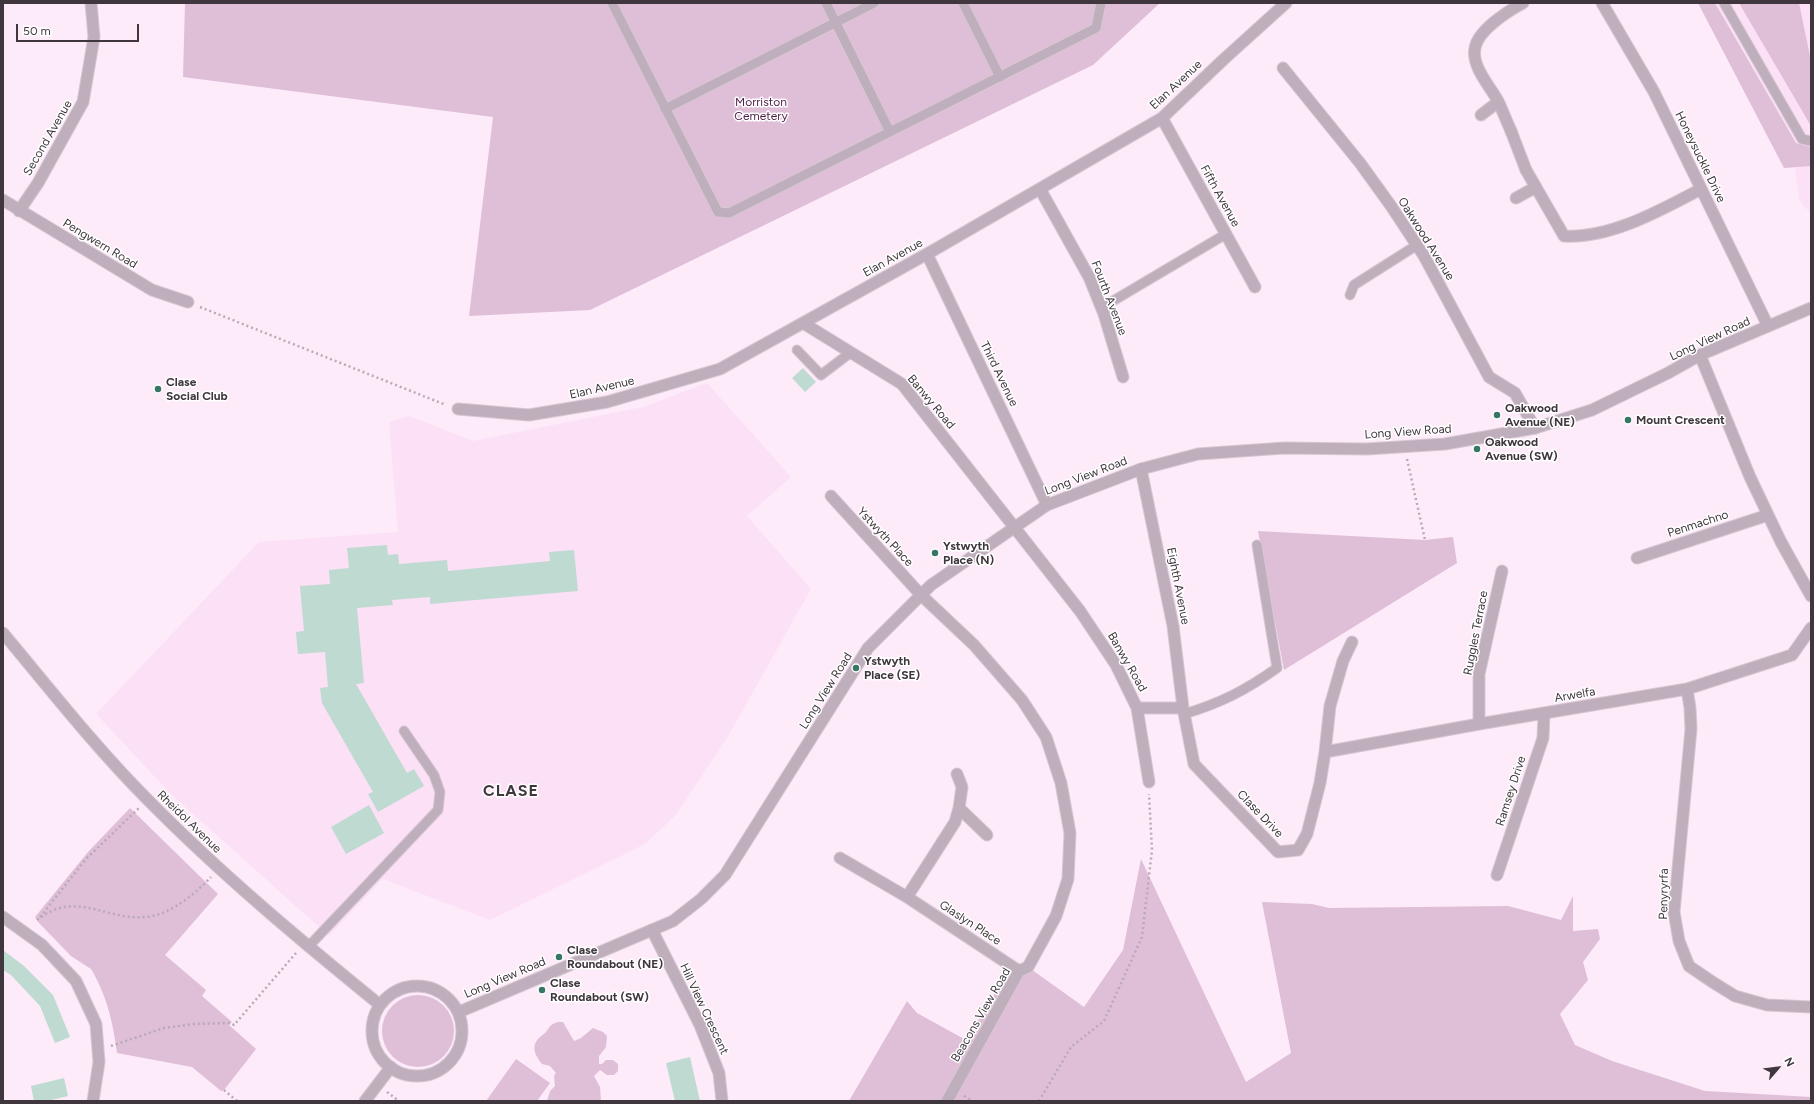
<!DOCTYPE html>
<html>
<head>
<meta charset="utf-8">
<style>
	body { margin:0 }
	#map { position:relative; width:1814px; height:1104px; overflow:hidden; background:#fdebf9; font-family:Figtree,sans-serif }
	canvas { display:block }
	.frame { position:absolute; inset:0; border:4px solid #3f373d; pointer-events:none }
	.north { position:absolute; left:1758px; top:1048px; width:40px; height:40px; -webkit-text-stroke:3px #fff; paint-order:stroke; rotate:62deg; font-size:11px; font-weight:700; line-height:16px; text-align:center; color:#3f373d }
	.north::after { content:''; display:block; margin:auto; width:14px; height:18px; background:#3f373d; clip-path:polygon(50% 0,100% 100%,50% 72%,0 100%) }
	.scale { position:absolute; left:16px; top:24px; width:123px; height:18px; box-sizing:border-box; border:2px solid #3f373d; border-top:0; padding-left:5px; font-size:12px; line-height:14px; white-space:nowrap; color:#3f373d; -webkit-text-stroke:3px #fff; paint-order:stroke }
</style>
</head>
<body>
<div id="map">
<canvas width="1814" height="1104"></canvas>
<div class="frame"></div>
<div class="north">N</div>
<div class="scale">50 m</div>
</div>
<script>
const ctx = document.querySelector('canvas').getContext('2d');
ctx.lineJoin = 'round';
function fillPath(path, color) { ctx.fillStyle = color; ctx.fill(path, 'evenodd'); }
function strokePath(path, color, width, dash) { ctx.strokeStyle = color; ctx.lineWidth = width; ctx.lineCap = dash ? 'butt' : 'round'; ctx.setLineDash(dash || []); ctx.stroke(path); }
function label(font, color, halo, rows, align = 'center') {
  ctx.font = font + ' Figtree,sans-serif'; ctx.lineWidth = 3; ctx.setLineDash([]); ctx.textBaseline = 'middle'; ctx.strokeStyle = halo; ctx.fillStyle = color; for (const [text, x, y, turn = 0] of rows) {
    ctx.save(); ctx.translate(x, y); ctx.rotate((+turn || 0) * Math.PI / 180); ctx.textAlign = isNaN(turn) ? turn : align; if (halo) ctx.strokeText(text, 0, 0); ctx.fillText(text, 0, 0); ctx.restore();
  }
}
fillPath(new Path2D(`
	M1698,3h113v209l-7,-5 -5,-8 -4,-32 -11,1z
	M707,383l84,94 -44,39 64,73 -84,149 -52,78 -30,28 -155,76 -107,-41 -54,57 -158,-142 -75,-80 163,-172 139,-10 -9,-110 20,-6 64,25 170,-34z`), '#fce0f6');
fillPath(new Path2D(`
	M185,3h975l-67,62 -503,245 -121,6 24,-199 -310,-40z
	M1698,3h17l81,140 15,4v19l-27,2z
	M1739,3h60l12,58v65z
	M1258,531l167,9 28,-3 4,26 -173,107z
	M130,808l88,86 -53,61 41,35 -4,6 30,26 -3,3 27,24 -32,41 -3,1 -29,-24 -75,-14c-4,-29 -9,-53 -23,-79l-3,-5 -20,-13 -32,-33 -4,-6 53,-65z
	M1141,859l105,223 45,-29 -29,-151 50,2 17,4 179,-2 53,14 12,-24v35l25,-2 2,10 -17,23 5,18 -28,34 15,31 37,16 93,30 106,6v4h-962l58,-100 10,12 49,27 39,-63 23,-10 56,40 39,-57z
	M382 1031a36 36 0 1 1 72 0a36 36 0 1 1-72 0Z
	M558,1022h5l11,19 7,-3 12,-10 10,4 4,4 -1,11 -7,9v8h3l4,-4h7l5,4v7l-4,4h-7l-7,-5 -6,6 6,11 1,14h-54l3,-10 5,-5 -1,-10 2,-3 -6,-7 -8,-2c-6,-8 -12,-17 -3,-26 2,-2 5,-4 7,-6 4,-6 5,-8 12,-10z
	M516,1059l34,24 -13,18h-51z`), '#dfbed8');
fillPath(new Path2D(`
	M803,368l13,14 -11,10 -13,-14z
	M387,545l1,10 10,-1 1,10 48,-4 1,11 102,-10 -1,-9 25,-2 4,41 -148,13v-7l-38,3 1,5 -36,3 7,75 -8,1 51,89 7,-4 10,17 -46,26 -10,-18 5,-2 -51,-89 -2,-15 8,-1 -3,-35 -27,2 -2,-22 8,-1 -4,-45 30,-2 -1,-14 20,-2 -2,-20z
	M369,805l15,28 -38,21 -15,-27z
	M3,950l21,16 29,29 17,42 -15,6 -15,-37 -29,-31 -8,-5z
	M690,1057l10,44h-25l-9,-38z
	M64,1078l4,18 -21,5h-13l-3,-15z`), '#bedad1');
const service = new Path2D(`
	M612,3l106,209 11,1 367,-185 5,-25
	M826,3l64,129
	M963,3l37,74
	M1724,3l78,136 9,2
	M665,109l209,-106
	M1350,295l4,-10 63,-40
	M1101,308l125,-74
	M797,350l24,25 29,-22
	M1184,714c37,-11 62,-24 93,-46l-20,-123
	M308,947l130,-137 2,-18 -6,-17 -30,-44`);
const pedestrian = new Path2D(`
	M1511,131l15,39`);
const minor = new Path2D(`
	M1602,3l52,89 114,234
	M1283,68l77,95 31,43 33,50 65,121 26,16 20,35
	M1481,115l17,-13
	M1162,118l93,169
	M1511,131c-4,-9 -8,-19 -12,-28 -8,-16 -28,-36 -24,-55 3,-18 33,-37 48,-45
	M1526,170l38,66c46,3 97,-26 137,-47
	M1040,189l49,88 15,37 19,63
	M1516,198l20,-11
	M3,200l149,90 36,12
	M19,211l19,-28 45,-81 11,-65 -3,-34
	M927,254l120,251
	M803,323l99,61 178,227 36,54 21,43 12,74
	M1700,355l50,122 31,65 30,54
	M458,409l71,6 78,-13 113,-33 214,-119 228,-132 61,-58 63,-57
	M1141,469l32,157 10,82 11,56 84,88 20,-2 9,-16 13,-51 5,-31 5,-46 13,-45 9,-19
	M831,496l90,99 53,50 48,55 24,37 15,46 9,50 -2,46 -12,37 -28,51 -9,4 -72,130
	M1637,558l131,-43
	M1687,689l3,19 1,21 -17,183 5,29 10,25 25,17 21,13 32,9 44,2
	M1137,708h46
	M1479,724v-50l23,-103
	M1325,752l154,-28 208,-35 105,-34 19,-27
	M957,774l5,13 -3,21 28,27
	M840,858l67,39 112,74
	M1497,875l46,-137 1,-24
	M907,897l48,-75 4,-14
	M3,917l39,28 34,36 20,43 3,38 -6,39
	M652,930l48,95 19,48 3,28
	M365,1101l26,-34`);
const tertiary = new Path2D(`
	M3,633c47,56 93,115 145,167 73,74 152,140 232,205
	M372 1031a45 45 0 1 1 90 0a45 45 0 1 1-90 0Z
	M459,1012l214,-91 28,-22 24,-24 143,-227 63,-63 116,-80 94,-36 57,-15 86,-6 83,1 78,-5 90,-16 57,-18 76,-37 32,-18 111,-47`);
strokePath(service, '#d7c7d3', 11);
strokePath(pedestrian, '#d7c7d3', 13);
strokePath(minor, '#d7c7d3', 13);
strokePath(tertiary, '#d7c7d3', 13);
strokePath(new Path2D(`
	M200,307l246,98
	M1407,459l18,81
	M40,917l46,-58 53,-51
	M37,920c39,-31 68,1 109,-3 24,-2 49,-23 65,-40
	M111,1046l53,-18 30,-4 37,-1 3,2 62,-72
	M224,1090l13,11
	M387,1092l12,9
	M964,1096l8,5
	M1039,1101l32,-54 33,-26 38,-84 10,-87 -3,-56`), '#b8aab5', 2.5, [2, 3]);
strokePath(service, '#bfaebb', 9);
strokePath(pedestrian, '#bfaebb', 11);
strokePath(minor, '#bfaebb', 11);
strokePath(tertiary, '#bfaebb', 11);
for (const [x, y, r, color] of [
	[158,389,4,"#357665"],
	[1497,415,4,"#357665"],
	[1628,420,4,"#357665"],
	[1477,449,4,"#357665"],
	[935,553,4,"#357665"],
	[856,668,4,"#357665"],
	[559,957,4,"#357665"],
	[542,990,4,"#357665"]
]) { const dot = new Path2D(); dot.arc(x, y, r, 0, 2 * Math.PI); ctx.fillStyle = color; ctx.fill(dot); strokePath(dot, '#fff', 1.5); }
label('12px', '#3f373d', '#fff', [
	["Elan Avenue",1176,85,-43],
	["Second Avenue",48,138,-60],
	["Honeysuckle Drive",1700,157,64],
	["Fifth Avenue",1220,196,61],
	["Oakwood Avenue",1426,239,58],
	["Pengwern Road",100,244,31],
	["Elan Avenue",893,258,-29],
	["Fourth Avenue",1109,298,69],
	["Long View Road",1710,339,-25],
	["Third Avenue",999,374,64],
	["Elan Avenue",602,388,-13],
	["Banwy Road",931,402,50],
	["Long View Road",1408,432,-4],
	["Long View Road",1086,476,-21],
	["Penmachno",1698,524,-18],
	["Ystwyth Place",885,537,47],
	["Eighth Avenue",1178,586,79],
	["Ruggles Terrace",1476,633,-79],
	["Banwy Road",1127,662,60],
	["Long View Road",826,691,-58],
	["Arwelfa",1575,695,-10],
	["Ramsey Drive",1511,791,-72],
	["Clase Drive",1260,814,46],
	["Rheidol Avenue",189,822,44],
	["Penyryrfa",1664,894,-89],
	["Glaslyn Place",970,923,33],
	["Long View Road",505,978,-23],
	["Hill View Crescent",704,1009,65],
	["Beacons View Road",981,1015,-60]
]);
label('12px', '#4d1e45', '#fff', [
	["Morriston",761,102],
	["Cemetery",761,116]
]);
label('bold 12px', '#3f373d', '#fff', [
	["Clase",166,382],
	["Social Club",166,396],
	["Oakwood",1505,408],
	["Avenue (NE)",1505,422],
	["Mount Crescent",1636,420],
	["Oakwood",1485,442],
	["Avenue (SW)",1485,456],
	["Ystwyth",943,546],
	["Place (N)",943,560],
	["Ystwyth",864,661],
	["Place (SE)",864,675],
	["Clase",567,950],
	["Roundabout (NE)",567,964],
	["Clase",550,983],
	["Roundabout (SW)",550,997]
], 'left');
ctx.letterSpacing = '1px';
label('bold 16px', '#3f373d', '#fff', [
	["CLASE",511,791]
]);
ctx.letterSpacing = '0px';
</script>
</body>
</html>
